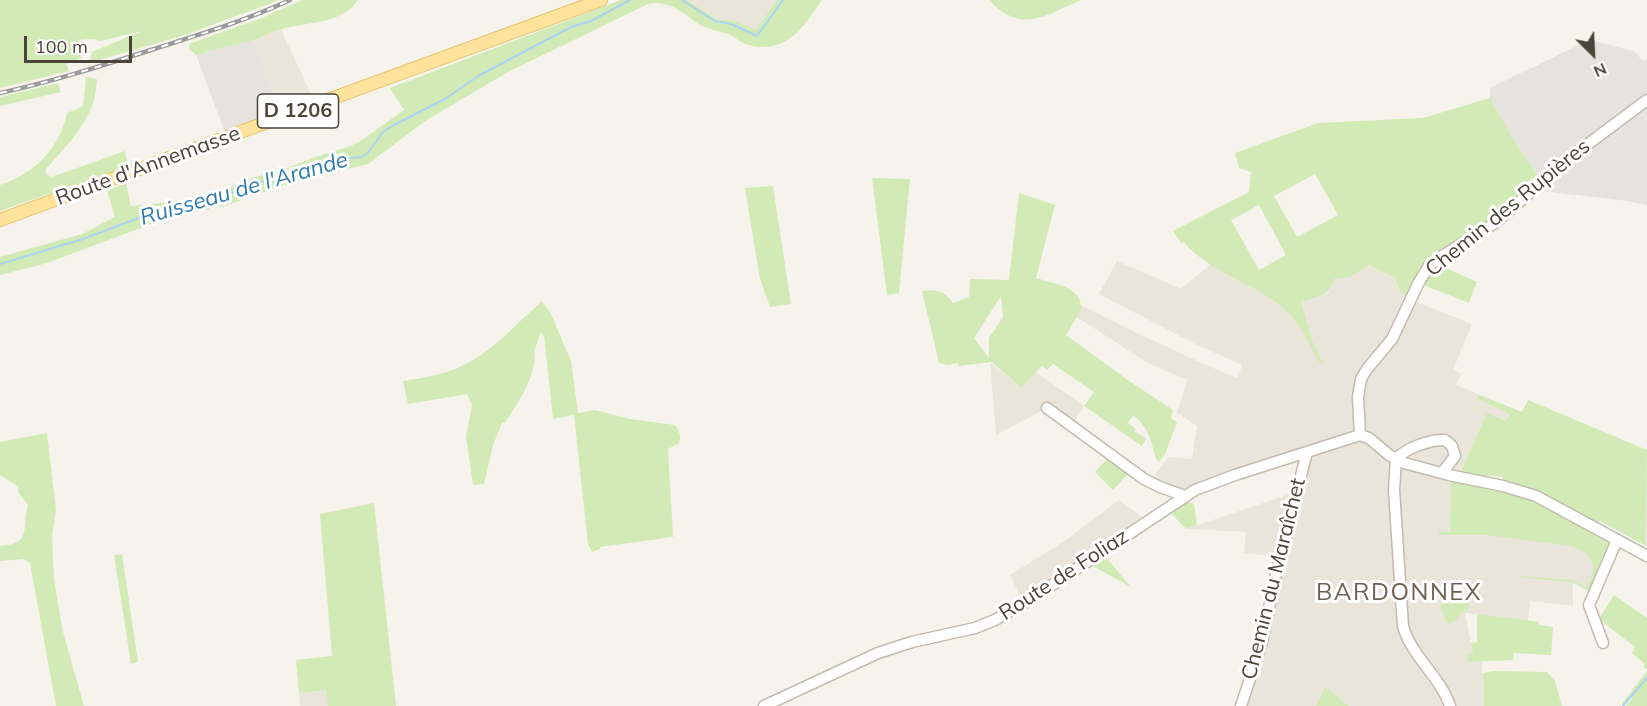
<!DOCTYPE html>
<html>
<head>
<meta charset="utf-8">
<style>
	body { margin:0 }
	#map { position:relative; width:1647px; height:706px; overflow:hidden; background:#f6f3ec; font-family:Mulish,sans-serif }
	canvas { display:block }
	.north { position:absolute; left:1563px; top:24px; width:60px; height:60px; -webkit-text-stroke:4px #fff; paint-order:stroke; rotate:156deg; font-size:16px; font-weight:700; line-height:24px; text-align:center; color:#4b4439 }
	.north::after { content:''; display:block; margin:auto; width:21px; height:27px; background:#4b4439; clip-path:polygon(50% 0,100% 100%,50% 72%,0 100%) }
	.scale { position:absolute; left:24px; top:36px; width:108px; height:27px; box-sizing:border-box; border:3px solid #4b4439; border-top:0; padding-left:8px; font-size:18px; line-height:21px; white-space:nowrap; color:#4b4439; -webkit-text-stroke:4px #fff; paint-order:stroke }
</style>
</head>
<body>
<div id="map">
<canvas width="1647" height="706"></canvas>
<div class="north">N</div>
<div class="scale">100 m</div>
</div>
<script>
const ctx = document.querySelector('canvas').getContext('2d');
ctx.lineJoin = 'round';
function fillPath(path, color) { ctx.fillStyle = color; ctx.fill(path, 'evenodd'); }
function strokePath(path, color, width, dash) { ctx.strokeStyle = color; ctx.lineWidth = width; ctx.lineCap = dash ? 'butt' : 'round'; ctx.setLineDash(dash || []); ctx.stroke(path); }
function label(font, color, halo, rows, align = 'center') {
  ctx.font = font + ' Mulish,sans-serif'; ctx.lineWidth = 6; ctx.setLineDash([]); ctx.textBaseline = 'middle'; ctx.strokeStyle = halo; ctx.fillStyle = color; for (const [text, x, y, turn = 0] of rows) {
    ctx.save(); ctx.translate(x, y); ctx.rotate((+turn || 0) * Math.PI / 180); ctx.textAlign = isNaN(turn) ? turn : align; if (halo) ctx.strokeText(text, 0, 0); ctx.fillText(text, 0, 0); ctx.restore();
  }
}
fillPath(new Path2D(`
	M687,0h90l-21,31 -21,-10 -19,-2z
	M281,29l32,70 -33,12 -28,-70z
	M1117,261l64,28 30,-25 54,31 21,15 8,9 28,42 -9,-19 -12,-40 27,-9 6,-14 16,-2 19,-12 26,13 4,12 15,11 58,23 -19,46 8,4 -5,11 24,10 -2,5 32,13 -4,8 -19,-8 -27,60 -9,7 30,53 96,12 29,12 -16,35 -17,-9v23l-43,-5 -2,20 -63,-8 8,41 -5,8 14,-1 2,45h-135l-24,-18 -9,18h-77l17,-53 20,-98 -32,-1 2,-22 -60,-3 107,-36 8,-34 -92,28 -17,9 -44,-13 21,-26 23,2 5,-33 -20,-13 10,-33 -41,-18 -69,-45 4,-12 62,31 79,36 16,6 4,-13 -47,-21 -96,-50z
	M990,362l31,26 15,-16 48,34 -14,22 -23,-20 -51,27z
	M1119,500l24,18 -122,80 -11,-23 56,-35z
	M326,690l2,16h-28l-1,-13z`), '#eae5da');
fillPath(new Path2D(`
	M252,40l28,71 -56,19 -28,-75 38,-12z
	M1589,40l45,11 9,10 4,-2v146l-26,-5 -80,-9 -1,-12 -25,-37 -25,-44v-10z`), '#e6e2dd');
fillPath(new Path2D(`
	M0,0h279l-91,34 -99,29 3,-11 50,-21 -42,10 -7,-2 -14,1 -1,8 3,10 -15,6 3,7 -69,17z
	M302,0h56c-15,24 -52,22 -76,29 -11,3 -21,9 -31,12 -19,4 -36,8 -55,14l-7,-6v-5l73,-26z
	M621,0h66l29,19 19,2 21,9 21,-30h45c-18,26 -35,55 -73,45 -8,-2 -14,-8 -21,-11 -12,-4 -24,-5 -34,-13 -14,-11 -28,-21 -46,-17l-140,68 -83,49 -57,43 -83,21 -58,20 -62,14 -118,44 -47,12v-18l82,-23 33,-17 -8,-27 19,-7 5,23 52,-5 26,-6 20,-7 15,-8 39,-10 32,-13 33,-10 11,-5 45,-32 -14,-22z
	M989,0h92c-35,15 -60,35 -92,0z
	M86,77l11,2c-1,8 -1,16 -4,24 -9,26 -30,47 -48,67l1,4 6,3 73,-26 3,15 -128,45v-26c34,-11 60,-37 67,-72l15,-6 2,-7z
	M58,83l3,9 -61,14v-9z
	M1490,98l25,44 25,37 -35,32 -65,41 -32,45 -9,-7 -4,-12 -26,-13 -19,12 -16,2c-3,17 -19,18 -33,23l12,40 9,19 -2,2c-11,-18 -20,-41 -36,-54 -29,-26 -76,-37 -100,-67l-3,1 -8,-12 76,-39 2,-20 -12,-4 -4,-15 83,-30 105,-5zM1315,174l23,41 -41,22 -23,-41zM1259,205l27,50 -27,15 -28,-50z
	M872,178l38,1 -11,114 -12,2z
	M773,186l18,118 -21,3 -10,-28 -15,-91z
	M1019,193l36,12 -19,73c17,6 47,8 45,32l-15,25 63,46 44,29 -2,8 6,4 -12,32 -6,8 -3,-3c-5,-18 -7,-32 -23,-44l-5,8 8,6 -2,2 12,8 -4,7 -58,-40 10,-14 -41,-28 -6,6 -5,-4 -21,22 -29,-26 -34,4v-3l-11,2 -8,-2 -17,-72c14,-2 23,0 31,12l16,-6 1,-18 39,1zM1001,296l2,21 -14,21v20l-15,-20z
	M1437,264l40,18 -8,21 -48,-19z
	M542,301l8,11 21,49 7,52 17,-3 35,9 45,6c4,6 7,11 4,18l-11,6 5,88 -73,10v2l-8,3 -4,-8 -14,-129 -21,4 -9,-83 -3,-4 -7,20 1,1c-1,29 -16,47 -30,70h-3l-9,22 -9,39 -11,1 -7,-48 6,-32 -5,-11 -59,10 -5,-23c74,-9 88,-34 139,-80z
	M1480,395l42,17 6,-12 119,50 -1,96 -46,-25 -4,2 -96,-42 4,-4c-16,-2 -29,-1 -44,-4l27,-60 19,8 4,-7 -33,-15z
	M47,433l9,77 -4,26 2,44 9,52 21,74h-28l-26,-143 -7,-4 -23,2v-15c33,-3 21,-16 28,-41l-10,-13 1,-5 -19,-12v-33z
	M1110,456l21,15 -18,19 -18,-18z
	M1451,480l75,18 84,44 -20,50 -18,-10 -54,-5v-1l53,4 15,7c14,-20 7,-34 -15,-41l-85,-11h-47l-1,-3h19l-7,-1z
	M1184,501l10,3 3,21 -11,4 -17,-18z
	M374,503l22,203h-68l-2,-16 -27,3 -3,-33 36,-4 -12,-142z
	M122,554l16,108 -7,2 -17,-109z
	M1103,554l28,33 -42,-23z
	M1463,595l10,2 -4,7v5c-9,3 -11,11 -19,15l-4,-2 -6,-17c6,-3 13,0 21,-3z
	M1614,595l33,23v51l-4,-2 2,-3 -13,-11 3,-6 -36,-28z
	M1477,614l62,8v3l14,2 -2,28 -37,-2 -1,7 -45,2 -1,-8 6,-1 -2,-10 6,-1z
	M1494,671l53,1 8,9 7,25h-78l-1,-33z
	M1647,671v35h-21l7,-8 -1,-1 -12,9z
	M1325,687l24,19h-33z`), '#d2eab5');
strokePath(new Path2D(`
	M682,0l33,21 16,3 26,12 26,-36
	M0,264l83,-25 82,-31 39,-7 33,-10 13,-8 28,-3 60,-21 24,-2 5,-3 16,-22 9,-6 53,-27 33,-23 93,-49 20,-6 39,-21
	M1623,706l24,-28`), '#a9d4f2', 2);
const minor = new Path2D(`
	M1047,408l97,71 16,8 25,9
	M1360,435l-2,-38 3,-18 6,-10 25,-30 27,-57 10,-16 13,-10 53,-33 77,-67 75,-56
	M1360,435l9,3 20,17 15,8 45,12 54,11 33,10 111,60
	M1396,459l-2,31 9,136c8,30 37,50 47,80
	M1396,459c10,-11 35,-20 49,-19l7,6 3,10 -13,17
	M1603,643l-14,-38 28,-65
	M764,706l114,-53 34,-11 63,-14 20,-8 33,-19 167,-111 40,-15 125,-40
	M1241,706l21,-64 14,-68 31,-122`);
const major = new Path2D(`
	M0,220l601,-220`);
strokePath(minor, '#c2bbae', 13);
strokePath(major, '#e6c16a', 14);
strokePath(minor, '#fff', 10);
strokePath(major, '#ffe39c', 12);
const rail = new Path2D(`
	M0,93c51,-11 101,-27 151,-43 47,-15 94,-29 139,-50`);
strokePath(rail, '#9a9a9a', 4.5);
strokePath(rail, '#fff', 2, [7]);
for (const [x, y, w] of [
	[298,111,81]
]) { const box = new Path2D(); box.roundRect(x - w / 2, y - 17, w, 34, 4.5); ctx.fillStyle = '#fff'; ctx.fill(box); strokePath(box, '#4b4439', 1.5); }
label('bold 20px', '#4b4439', null, [
	["D 1206",298,111]
]);
label('21px', '#4b4439', '#fff', [
	["Route d'Annemasse",148,166,-20],
	["Chemin des Rupières",1508,208,-39],
	["Route de Foliaz",1064,575,-33],
	["Chemin du Maraîchet",1274,579,-76]
]);
label('italic 22px', '#2e7ab2', '#fff', [
	["Ruisseau de l'Arande",244,189,-16]
]);
ctx.letterSpacing = '1.5px';
label('24px', '#6e6250', '#fff', [
	["BARDONNEX",1399,593]
]);
ctx.letterSpacing = '0px';
</script>
</body>
</html>
